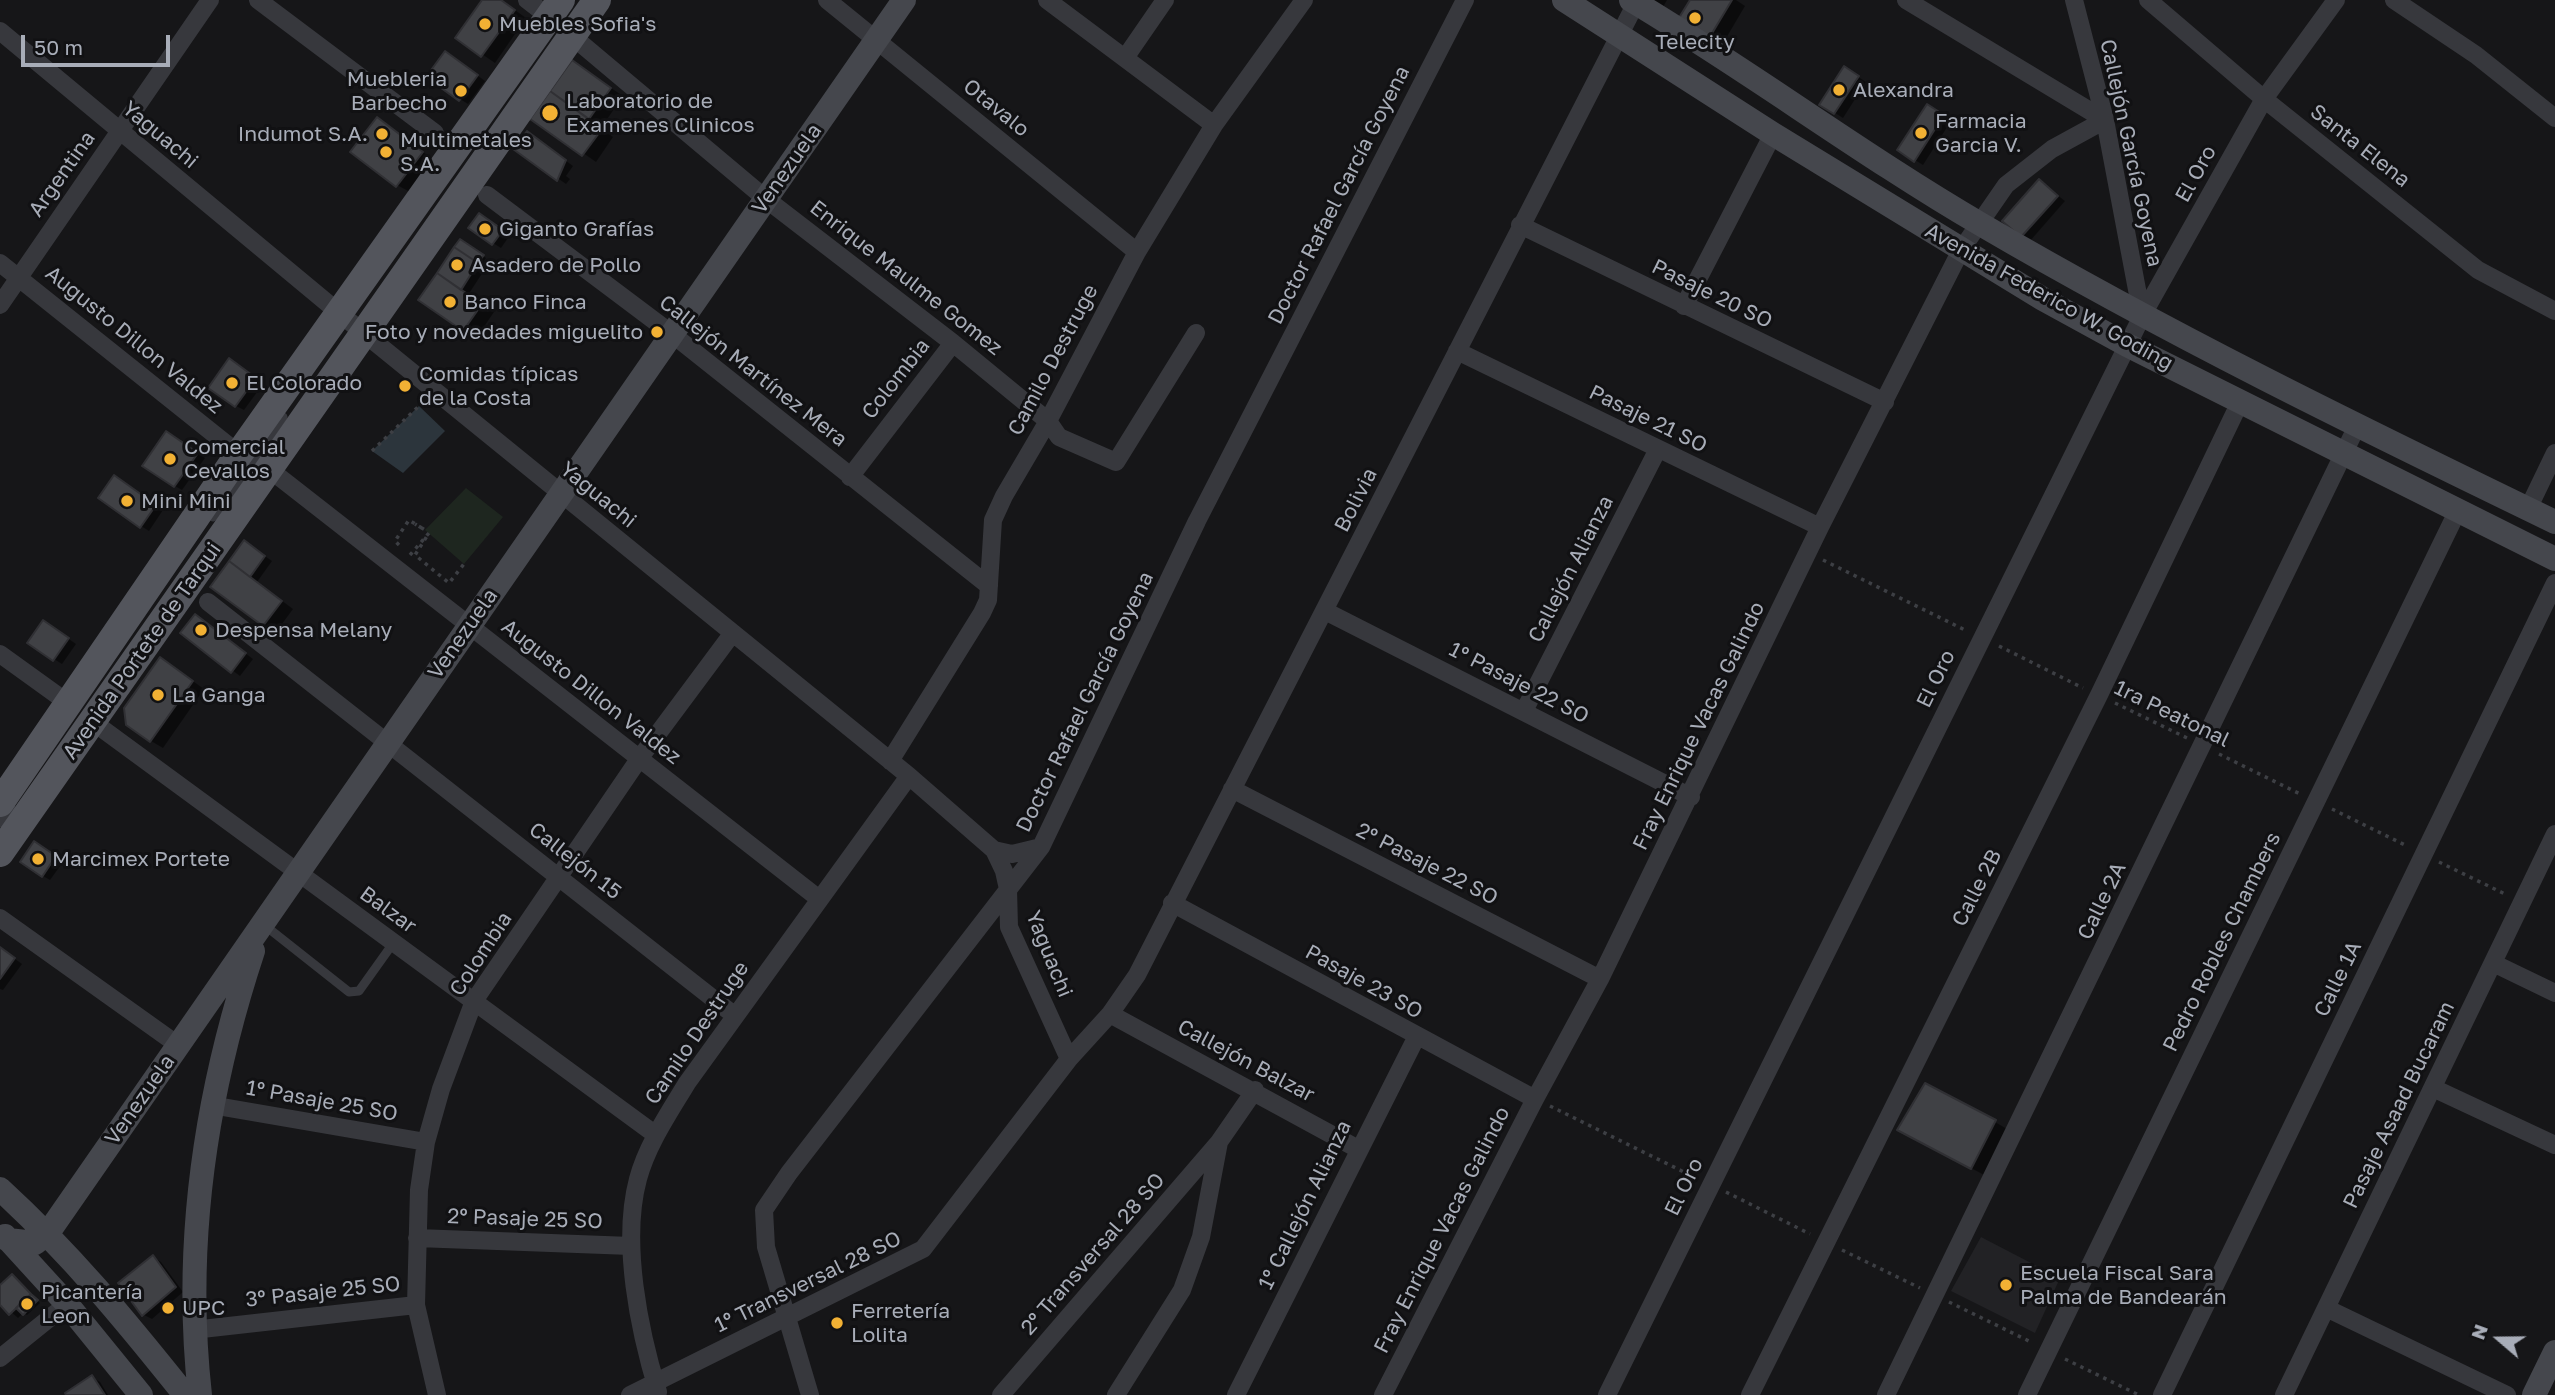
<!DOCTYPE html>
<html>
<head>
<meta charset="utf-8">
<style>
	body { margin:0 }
	#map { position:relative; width:2555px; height:1395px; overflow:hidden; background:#161618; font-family:"Golos Text",sans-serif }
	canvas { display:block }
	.north { position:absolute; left:2464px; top:1304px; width:70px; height:70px; -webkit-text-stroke:5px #111113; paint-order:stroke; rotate:290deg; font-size:19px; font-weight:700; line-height:28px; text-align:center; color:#a8adb8 }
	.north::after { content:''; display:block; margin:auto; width:24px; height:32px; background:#a8adb8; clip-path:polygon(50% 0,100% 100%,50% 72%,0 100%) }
	.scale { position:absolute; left:21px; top:35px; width:149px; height:32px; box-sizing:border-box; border:4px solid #a8adb8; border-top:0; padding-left:9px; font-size:21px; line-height:24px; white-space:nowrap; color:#a8adb8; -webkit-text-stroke:5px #111113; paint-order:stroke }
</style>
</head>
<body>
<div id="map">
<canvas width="2555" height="1395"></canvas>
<div class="north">N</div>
<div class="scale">50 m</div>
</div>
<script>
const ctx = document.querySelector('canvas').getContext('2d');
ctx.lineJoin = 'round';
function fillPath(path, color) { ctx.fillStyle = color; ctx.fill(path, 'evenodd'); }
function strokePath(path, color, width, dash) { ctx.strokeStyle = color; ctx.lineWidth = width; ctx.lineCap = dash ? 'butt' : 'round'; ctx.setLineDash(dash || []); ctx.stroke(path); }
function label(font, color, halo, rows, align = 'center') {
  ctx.font = font + ' "Golos Text",sans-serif'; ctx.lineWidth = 6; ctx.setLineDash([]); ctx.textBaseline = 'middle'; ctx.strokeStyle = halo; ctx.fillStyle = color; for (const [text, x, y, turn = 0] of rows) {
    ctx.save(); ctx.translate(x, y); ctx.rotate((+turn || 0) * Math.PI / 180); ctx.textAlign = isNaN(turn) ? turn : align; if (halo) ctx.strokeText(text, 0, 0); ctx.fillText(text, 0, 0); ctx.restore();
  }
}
fillPath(new Path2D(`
	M1981,1237l79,41 -25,55 -84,-42z`), '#222225');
fillPath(new Path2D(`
	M466,488l37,29 -39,47 -39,-34z`), '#1e261f');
fillPath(new Path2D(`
	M419,406l26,25 -42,42 -31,-22z`), '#2c353c');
fillPath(new Path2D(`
	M484,0h17l25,18 -31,45 -38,-26z
	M1652,0h15l-4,7z
	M1692,0h44l9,6 -23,39 -42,-25z
	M454,58l31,23 -17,23 -8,-5z
	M572,62l51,34 -22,32 12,9 -17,25 -63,-44z
	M1845,68l21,14 -23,36 -22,-14z
	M1928,106l23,15 -28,44 -24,-15z
	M377,119l57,41 -24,32 -13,-7z
	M535,138l38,28 -7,10 4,3 -4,5 -50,-35z
	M2039,181l26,20 -35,40 -8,-5z
	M487,220l23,15 -9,13 -8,-5z
	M460,241l26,17 -5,8 4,3 -17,26 26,17 -17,25 -57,-37z
	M237,365l26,19 -19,26 -8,-4z
	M174,438l31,20 -23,32 -7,-4z
	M123,482l40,28 -14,21 -8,-5z
	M252,547l20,14 -15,21 36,27 -17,23 -12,-7 -35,-62z
	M203,621l50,38 -13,17 -58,-43z
	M52,627l24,17 -14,20 -8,-5z
	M173,667l31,22 -41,59 -12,-7z
	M43,848l20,14 -13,18 -7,-4z
	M0,948l22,16 -19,26 -3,-1z
	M1995,1122l12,7 -23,46 -72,-39z
	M153,1257l8,5 22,30 -31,27 -8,-4 -24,-32z
	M12,1276l28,27 -13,12 -4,-2 -5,5 -18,-16v-15z
	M92,1377l8,5 8,13h-40z`), '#0007');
const building = new Path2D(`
	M482,0h19l14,10 -34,47 -26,-19z
	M1690,0h42l-24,40 -31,-19z
	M445,51l33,24 -19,26 -33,-24z
	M572,60l39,28 -22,31 -39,-28z
	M1844,66l15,10 -25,38 -15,-9z
	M550,91l52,38 -20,27 -52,-37z
	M1927,104l17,11 -30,47 -17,-12z
	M377,117l46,35 -27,35 -46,-35z
	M527,131l39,29 -9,21 -44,-32z
	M2039,179l19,17 -37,41 -19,-16z
	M479,213l24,17 -11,15 -24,-17z
	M460,239l24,16 -6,8 -24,-16z
	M454,247l24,16 -17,27 -24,-17z
	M437,273l45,31 -19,27 -45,-31z
	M229,358l27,20 -21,29 -27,-19z
	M166,431l32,22 -24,34 -32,-21z
	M114,475l42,30 -16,23 -42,-30z
	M244,540l21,16 -15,21 -21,-16z
	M229,561l53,40 -19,25 -53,-39z
	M195,614l51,39 -15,20 -51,-40z
	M43,620l26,18 -16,23 -26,-18z
	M160,657l33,24 -43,61 -24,-17 -2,-17z
	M34,841l22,15 -14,21 -22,-15z
	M0,947l15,11 -15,21z
	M1925,1083l71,37 -25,49 -74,-39z
	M153,1255l23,32 -34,29 -24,-33z
	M12,1274l19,20 -22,21 -9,-10v-20z
	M31,1294l7,6 -15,15 -7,-7z
	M92,1375l13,20h-39l-1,-2z`);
fillPath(building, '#404145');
strokePath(building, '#303034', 2);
strokePath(new Path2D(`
	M372,451l49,-47
	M399,545l-4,-4 14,-21 16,10 -10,-6
	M410,555l19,-22 -14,22 34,28 15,-19
	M1823,560l144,71
	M1999,646l84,42
	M2115,703l72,35
	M2219,754l81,40
	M2332,809l75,37
	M2439,862l68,33
	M1550,1106l144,71
	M1726,1192l84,42
	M1842,1250l78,38
	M1949,1302l84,41
	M2065,1359l74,36`), '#3d3f44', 3.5, [3.5, 5]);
strokePath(new Path2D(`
	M213,517l70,-100
	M0,823l11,-16
	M263,924l86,68 10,-1 35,-49`), '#37383d', 9);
strokePath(new Path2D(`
	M258,0l177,133
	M527,0l22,17
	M827,0l310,252
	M1047,0l167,125
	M1906,0l199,120
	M2074,0l31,120 37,196
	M2148,0l116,99 214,171 77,41
	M2394,0l82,55 79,63
	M0,31l349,290 560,455 85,74 10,21 4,18 1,38 60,132
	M572,36l194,163 187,144 95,78 11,16 57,25 80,-129
	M1125,58l40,-58
	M487,195l185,139 317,252
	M1520,225l365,177
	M0,263l239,191
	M0,305l210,-305
	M1684,306l89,-172
	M1457,351l363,176
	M269,469l549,429
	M850,477l103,-134
	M2528,509l27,-56
	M208,602l526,413
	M1325,611l366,186
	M0,654l68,49
	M1524,711l134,-262
	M93,722l563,413
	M890,761l92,-148 6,-13 5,-80 11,-24 44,-75 89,-169 77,-127 90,-125
	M1232,789l368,190
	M994,850l18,4 29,-7
	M1172,903l363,196
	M0,918l178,127
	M2493,963l62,30
	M1110,1014l248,135
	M2433,1088l122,57
	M211,1105l215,37
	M417,1238l214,8
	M2326,1308l181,87
	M193,1330l223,-25
	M0,1358l67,-54
	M658,1392c-19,-62 -37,-150 -20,-213 9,-34 31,-66 49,-96l222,-307
	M437,1395l-21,-90 3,-115 7,-48 15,-53 33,-88 165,-242 93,-125
	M630,1395l293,-146 146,-190 41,-45 27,-39 499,-972
	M810,1395l-44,-148 -2,-37 25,-37 252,-326 156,-326 268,-521
	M1001,1395l218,-253
	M1116,1395l66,-105 19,-53 18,-95 36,-52
	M1236,1395l181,-359
	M1383,1395l152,-296 65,-120 220,-452 141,-277 45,-65 46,-36 53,-29
	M1607,1395l535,-1079 122,-217 72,-99
	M1750,1395l349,-700 142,-295
	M1886,1395l471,-969
	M2027,1395l431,-885
	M2162,1395l393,-812
	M2284,1395l271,-561`), '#37383d', 18);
strokePath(new Path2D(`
	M1564,0l209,134 270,165 84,46 428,214
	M1631,0c119,71 231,155 351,225 186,109 379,203 573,297
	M0,1189c71,65 125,131 185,206
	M5,1236l62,68 74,91
	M8,1240l27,3 13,-10 856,-1233
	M200,1395c-17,-152 5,-299 53,-444
	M2534,1395l21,-43`), '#45474d', 24);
strokePath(new Path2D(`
	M0,803l239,-349 322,-454
	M0,853c201,-283 399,-568 597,-853`), '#53555c', 28);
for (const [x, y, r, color] of [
	[1695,18,7,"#f2b134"],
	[485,24,7,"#f2b134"],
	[1839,90,7,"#f2b134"],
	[461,91,7,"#f2b134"],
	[550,113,9,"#f2b134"],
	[1921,133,7,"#f2b134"],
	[382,134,7,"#f2b134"],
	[386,152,7,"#f2b134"],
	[485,229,7,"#f2b134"],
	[457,265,7,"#f2b134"],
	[450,302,7,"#f2b134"],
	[657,332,7,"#f2b134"],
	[232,383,7,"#f2b134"],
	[405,386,7,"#f2b134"],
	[170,459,7,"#f2b134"],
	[127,501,7,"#f2b134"],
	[201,630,7,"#f2b134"],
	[158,695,7,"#f2b134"],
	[38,859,7,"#f2b134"],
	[2006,1285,7,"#f2b134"],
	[27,1304,7,"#f2b134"],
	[168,1308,7,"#f2b134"],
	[837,1323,7,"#f2b134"]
]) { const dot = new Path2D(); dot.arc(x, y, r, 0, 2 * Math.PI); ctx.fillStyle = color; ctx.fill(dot); strokePath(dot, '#111113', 2.5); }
label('21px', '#a8adb8', '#111113', [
	["Muebles Sofia's",499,24],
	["Telecity",1695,42,"center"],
	["Muebleria",447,79,"right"],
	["Barbecho",447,103,"right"],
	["Alexandra",1853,90],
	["Laboratorio de",566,101],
	["Examenes Clinicos",566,125],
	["Farmacia",1935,121],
	["Garcia V.",1935,145],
	["Indumot S.A.",368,134,"right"],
	["Multimetales",400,140],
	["S.A.",400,164],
	["Giganto Grafías",499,229],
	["Asadero de Pollo",471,265],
	["Banco Finca",464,302],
	["Foto y novedades miguelito",643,332,"right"],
	["Comidas típicas",419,374],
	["de la Costa",419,398],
	["El Colorado",246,383],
	["Comercial",184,447],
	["Cevallos",184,471],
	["Mini Mini",141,501],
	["Despensa Melany",215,630],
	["La Ganga",172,695],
	["Marcimex Portete",52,859],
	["Escuela Fiscal Sara",2020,1273],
	["Palma de Bandearán",2020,1297],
	["Picantería",41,1292],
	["Leon",41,1316],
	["UPC",182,1308],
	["Ferretería",851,1311],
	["Lolita",851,1335]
], 'left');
label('21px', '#a8adb8', '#111113', [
	["Otavalo",996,108,39],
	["Yaguachi",160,135,40],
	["Santa Elena",2360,146,38],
	["Callejón García Goyena",2131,153,78],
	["Venezuela",787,169,-55],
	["Argentina",62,174,-55],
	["El Oro",2196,174,-61],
	["Doctor Rafael García Goyena",1339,195,-63],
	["Enrique Maulme Gomez",906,278,38],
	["Pasaje 20 SO",1712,294,26],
	["Avenida Federico W. Goding",2049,297,29],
	["Augusto Dillon Valdez",134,340,39],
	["Camilo Destruge",1053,360,-62],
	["Callejón Martínez Mera",753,371,38],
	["Colombia",896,379,-52],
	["Pasaje 21 SO",1648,419,26],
	["Yaguachi",598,495,39],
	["Bolivia",1356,500,-63],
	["Callejón Alianza",1571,569,-63],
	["Venezuela",463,634,-55],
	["Avenida Portete de Tarqui",142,651,-55],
	["El Oro",1936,679,-64],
	["1º Pasaje 22 SO",1519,683,27],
	["Augusto Dillon Valdez",591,692,38],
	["Doctor Rafael García Goyena",1085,702,-64],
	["1ra Peatonal",2172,714,26],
	["Fray Enrique Vacas Galindo",1699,726,-64],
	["Callejón 15",575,861,38],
	["2º Pasaje 22 SO",1427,864,27],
	["Calle 2B",1977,888,-63],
	["Calle 2A",2102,901,-64],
	["Balzar",388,910,36],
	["Pedro Robles Chambers",2222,942,-64],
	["Colombia",481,954,-57],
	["Yaguachi",1049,954,68],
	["Calle 1A",2338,979,-64],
	["Pasaje 23 SO",1364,982,29],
	["Camilo Destruge",697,1033,-56],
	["Callejón Balzar",1246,1061,28],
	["Venezuela",140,1100,-55],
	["1º Pasaje 25 SO",322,1101,10],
	["Pasaje Asaad Bucaram",2399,1105,-64],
	["El Oro",1684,1187,-64],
	["1º Callejón Alianza",1305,1205,-64],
	["2º Pasaje 25 SO",525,1219,2],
	["Fray Enrique Vacas Galindo",1442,1230,-63],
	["2º Transversal 28 SO",1093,1254,-49],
	["1º Transversal 28 SO",808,1282,-26],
	["3º Pasaje 25 SO",323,1292,-6]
]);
</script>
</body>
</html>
